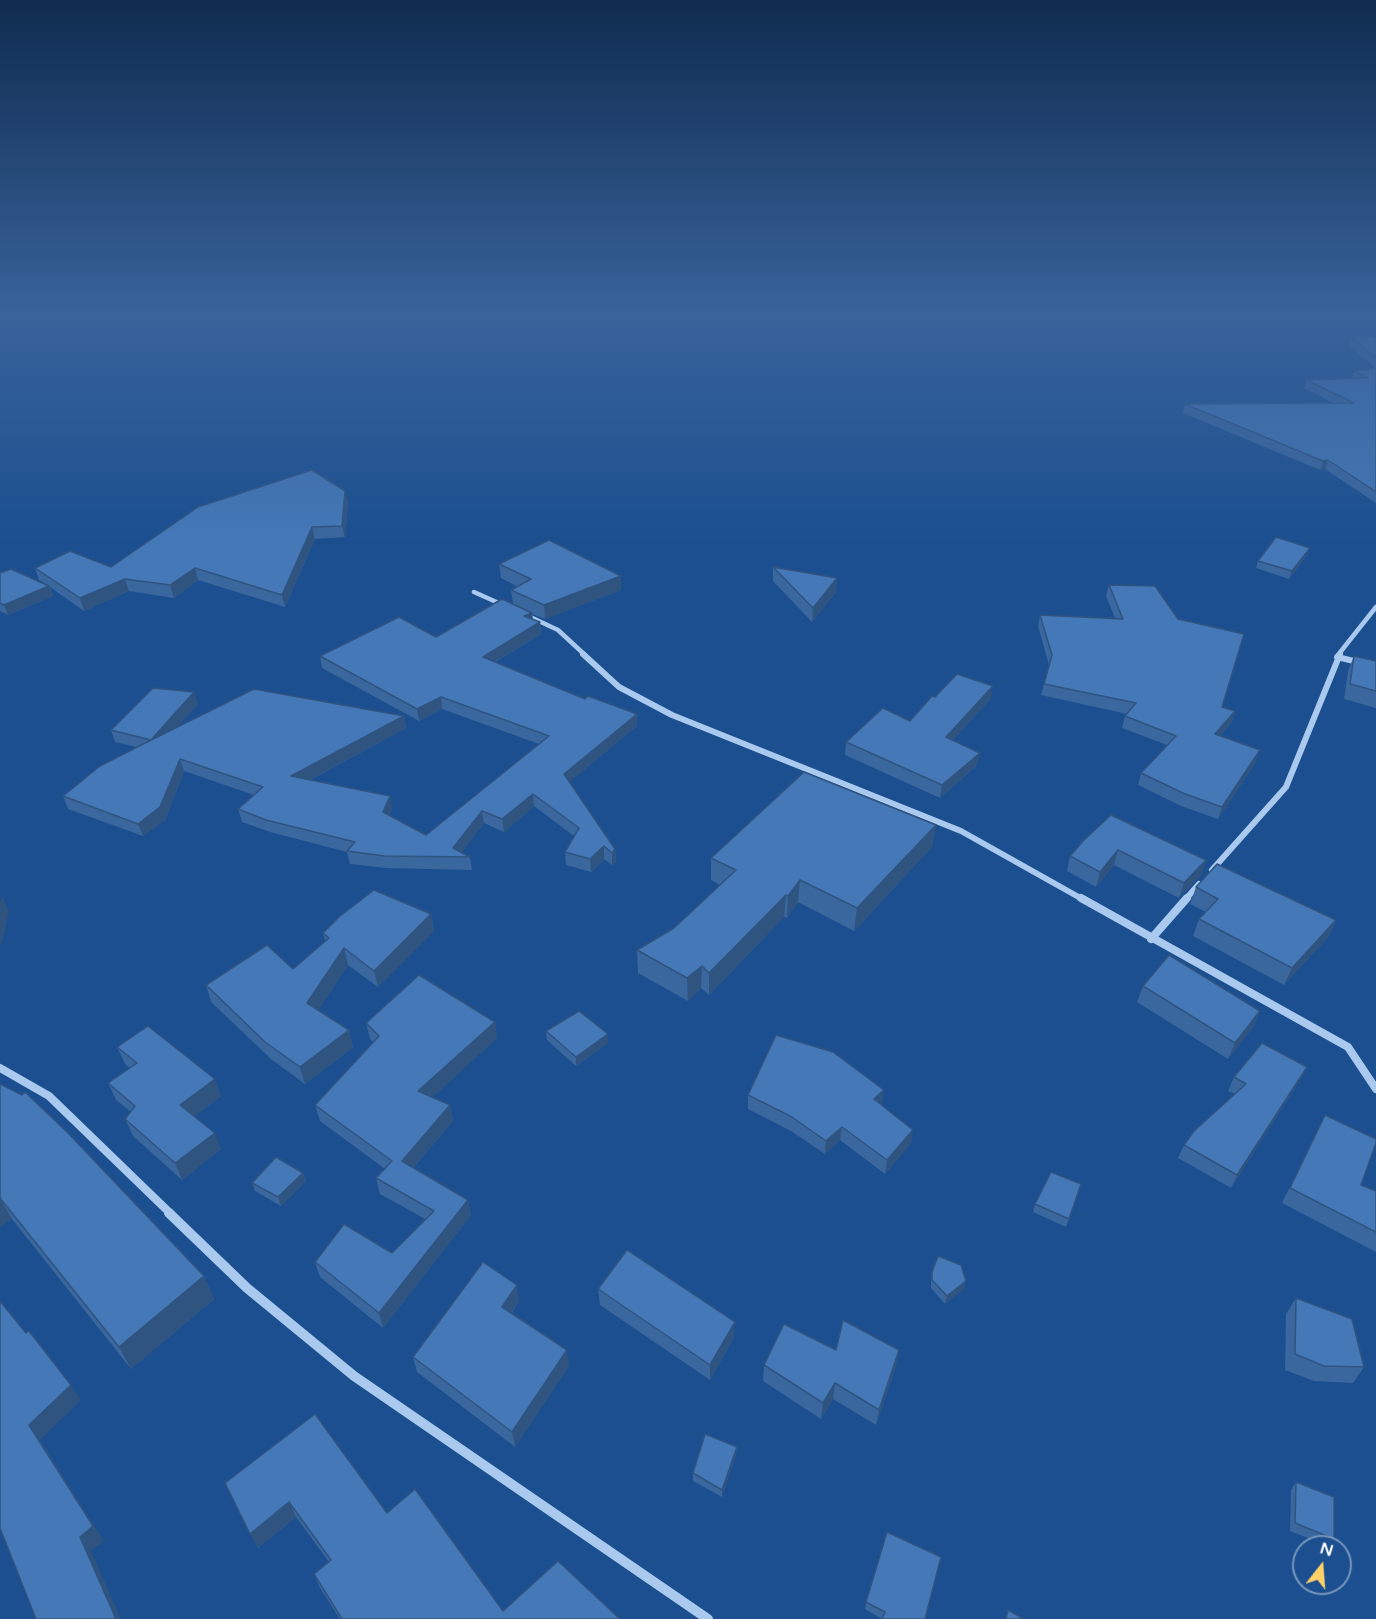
<!DOCTYPE html>
<html>
<head>
<meta charset="utf-8">
<style>
	body { margin:0 }
	#map { position:relative; width:1376px; height:1619px; overflow:hidden; background:#1b4f8f; font-family:"Varela Round",sans-serif }
	canvas { display:block }
	.north { position:absolute; left:1292px; top:1535px; width:60px; height:60px; box-sizing:border-box; background:#1b4f8f; border:2px solid #7695bc; border-radius:50%; rotate:17deg; font-size:16px; font-weight:700; line-height:24px; text-align:center; color:#fff }
	.north::after { content:''; display:block; margin:auto; width:21px; height:27px; background:#ffd166; clip-path:polygon(50% 0,100% 100%,50% 72%,0 100%) }
</style>
</head>
<body>
<div id="map">
<canvas width="1376" height="1619"></canvas>
<div class="north">N</div>
</div>
<script>
const ctx = document.querySelector('canvas').getContext('2d');
ctx.lineJoin = 'round';
function strokePath(path, color, width, dash) { ctx.strokeStyle = color; ctx.lineWidth = width; ctx.lineCap = dash ? 'butt' : 'round'; ctx.setLineDash(dash || []); ctx.stroke(path); }
function fillPath(path, color) { ctx.fillStyle = color; ctx.fill(path, 'evenodd'); }
strokePath(new Path2D(`
	M474,592l29,13
	M526,615l32,15 27,25
	M1338,655l38,-48`), '#a9c9ee', 4.5);
strokePath(new Path2D(`
	M583,654l36,33 53,28 289,116 123,69
	M1337,657l21,5
	M1212,870l74,-83 54,-133
	M1185,900l14,-16`), '#a9c9ee', 6);
strokePath(new Path2D(`
	M1081,898l267,149 28,42
	M1151,939l36,-41
	M0,1068l49,28 122,118`), '#a9c9ee', 8);
strokePath(new Path2D(`
	M169,1213l78,75 107,88 354,243`), '#a9c9ee', 10);
fillPath(new Path2D(`
	M1352,337h24v31l-27,-23z
	M1376,369v134l-51,-34 -5,1 -137,-57 2,-9h150l-31,-16 3,-8 45,-2 2,-7z
	M348,502l-3,35 -30,2 -30,68 -87,-27 -24,18 -45,-7 -45,20 -34,-24 3,9 -45,19 -8,-4v-38l47,12 -8,-5 -4,-12 76,-1z
	M1307,555l-18,24 -33,-11 2,-7z
	M499,564l122,26 -76,29 -13,-5 1,6 7,2 1,12 -46,28 90,37 52,15v12l-68,56 46,67 1,13 -4,3 -8,-6 -13,13 -25,-7 -1,-13 9,-16 -40,-30 -30,26 -20,-9 -23,30 9,4 2,13 -86,-2 -36,-4 -3,-12 -77,-20 -28,-10 -4,-13 16,-14 -70,-24 -19,49 -22,16 -75,-27 -5,-13 73,-49 -21,-5 -4,-12 87,-26 -21,23 227,-11 2,12 -96,52 82,28 -3,8 37,19 113,-91 -97,-35 -23,12 -97,-53 -2,-12 116,-19 77,-33 -2,-14 7,-3 -17,-9z
	M773,567l63,25 -24,30 -39,-41z
	M1109,585l113,122 13,4 -4,12 -11,13 36,26 -38,57 -37,-13 -43,-21 3,-12 26,-28 -45,-17 3,-12 2,-2 -86,-19 8,-30 -11,-39 2,-11 75,3 -9,-22z
	M1354,656l22,5v47l-32,-9 4,-28z
	M935,697l56,1 -38,42 24,25 -37,33 -95,-43 1,-13 64,-21z
	M1111,815l95,45 -5,15 -22,23 -65,-33 -18,22 -29,-16 3,-15z
	M936,825l-4,22 -78,84 -56,-29 -11,16 -3,-1 -75,78 -8,-7 -13,13 -50,-28 -1,-23 37,-22 46,-43 -9,-5v-22z
	M1196,887l140,33 -7,16 -45,49 -91,-49 6,-17 7,-7 -16,-8z
	M431,914l3,17 -56,56 -30,-22 -30,45 31,20 4,17 -48,37 -34,-25 -60,-57 -5,-17 87,-16 32,-28 -2,-8z
	M1143,986l117,25 -7,16 -25,32 -91,-57z
	M495,1022l2,16 -65,59 18,8 3,16 -40,47 55,32 3,15 -88,113 -63,-51 -5,-15 77,-9 33,-34 -45,-25 -4,-16 9,-9 -65,-48 -5,-16 58,-63 -3,-3 -4,-16z
	M546,1031l62,12 -32,23 -29,-26z
	M117,1047l104,49 -27,20 27,33 -39,31 -49,-44 -8,-17 6,-7 -15,-12 -8,-17 22,-15 -5,-4z
	M1307,1067l-7,13 -69,108 -53,-30 6,-13 51,-51 -7,-3 6,-14z
	M0,1084l204,192 10,23 -83,70 -119,-150 -12,8z
	M748,1095l134,9h-1l30,39 -26,31 -45,-34 -15,14 -34,-23 -43,-22z
	M1325,1115l36,70 15,6v61l-94,-49z
	M303,1173l3,8 -25,25 -26,-15 -3,-8z
	M1081,1184l-15,43 -33,-15 2,-8z
	M932,1272l32,17 -19,15 -14,-16v-7z
	M598,1289l136,48 -24,43 -110,-75z
	M1296,1298l68,69 -11,16 -39,-2 -29,-11 1,-56z
	M519,1301l-7,12 57,53 -54,81 -98,-75 -4,-15z
	M836,1350l60,16 -20,59 -43,-26 -12,20 -58,-38 1,-16z
	M737,1447l-1,7 -14,43 -29,-16v-8z
	M1296,1482l38,57 -6,7 -38,-15 1,-41z
	M225,1483l162,30 116,98 117,8h-280l-20,-31 -6,-14 15,-12 -33,-45 -38,31z
	M866,1602l59,17h-43l-17,-10z`), '#3a679d');
fillPath(new Path2D(`
	M1328,460l-3,9 -5,1 3,-9z
	M345,491l3,11 -3,35 -3,-11z
	M312,527l3,12 -30,68 -3,-12z
	M1310,548l-3,7 -18,24 3,-8z
	M195,568l3,12 -24,18 -4,-13z
	M621,576v14l-76,29 -1,-14z
	M837,578l-1,14 -24,30 1,-14z
	M125,579l4,12 -45,20 -4,-13z
	M49,586l4,10 -45,19 -4,-10z
	M532,613l1,11 -9,-8z
	M540,622l1,12 -57,34 -1,-11z
	M993,686l-2,12 -47,52 2,-13z
	M194,692l4,12 -43,48 -4,-12z
	M441,697l1,12 -23,12 -2,-12z
	M1235,711l-4,12 -20,23 4,-12z
	M637,714v12l-72,60 -1,-12z
	M404,716l2,12 -112,60 -3,-12z
	M1260,750l-4,12 -38,57 4,-12z
	M980,753l-3,12 -37,33 2,-13z
	M180,759l4,12 -19,49 -22,16 -5,-12z
	M533,794l1,12 -30,26 -2,-13z
	M390,796l2,12 -7,17 -2,-13z
	M482,811l2,12 -26,34 -5,-9z
	M936,825l-4,22 -78,84 3,-23z
	M604,846v13l-13,13 -1,-13z
	M615,849l1,13 -4,3v-12z
	M1118,850l-4,15 -18,22 4,-15z
	M1206,860l-5,15 -22,23 5,-15z
	M800,880l-2,22 -11,16 1,-22z
	M786,895l-2,22 -75,78v-22z
	M2,896l7,16 -7,31 -2,3v-44z
	M431,914l3,17 -56,56 -4,-16z
	M1336,920l-7,16 -45,49 8,-17z
	M344,948l4,17 -36,55 -5,-17z
	M702,966l-1,22 -13,13 -1,-23z
	M1260,1011l-7,16 -25,32 7,-16z
	M495,1022l2,16 -75,69 -4,-16z
	M349,1030l4,17 -48,37 -5,-17z
	M608,1034v9l-32,23v-9z
	M1307,1067l-7,13 -69,108 6,-13z
	M215,1079l6,17 -34,26 -7,-17z
	M884,1090l-2,14 -10,9 2,-14z
	M450,1105l3,16 -47,55 -4,-15z
	M842,1127l-2,13 -15,14 1,-13z
	M913,1130l-2,13 -26,31 2,-14z
	M215,1133l6,16 -39,31 -7,-17z
	M303,1173l3,8 -25,25 -3,-9z
	M0,1199l12,20 -12,8z
	M468,1200l3,15 -88,113 -4,-15z
	M204,1276l10,23 -83,70 -12,-22z
	M966,1281l-2,8 -19,15 2,-8z
	M517,1285l2,16 -14,22 -3,-16z
	M735,1322l-1,15 -24,43v-15z
	M567,1350l2,16 -54,81 -3,-15z
	M899,1350l-3,16 -20,59 3,-15z
	M835,1383l-2,16 -12,20 2,-16z
	M71,1385l10,15 -41,40 64,101 -13,10 30,68h-5l-87,-194z
	M737,1447l-1,7 -14,43v-7z
	M289,1502l7,15 -38,31 -8,-14z`), '#305480');
const building = new Path2D(`
	M1352,337h24v21z
	M1376,369v123l-48,-32 -5,1 -138,-57 169,-1 -47,-23 61,-2 -14,-7z
	M312,470l33,21 -3,35 -30,1 -30,68 -87,-27 -25,17 -45,-6 -45,19 -45,-30 35,-17 41,16 87,-60z
	M1276,537l34,11 -18,23 -34,-10z
	M549,540l72,36 -77,29 -33,-15 20,-11 -32,-15z
	M773,567l64,11 -24,30z
	M11,569l38,17 -45,19 -4,-2v-30z
	M1109,585l46,1 23,33 66,15 -22,73 13,4 -20,23 45,16 -38,57 -37,-13 -44,-21 35,-37 -51,-20 11,-13 -92,-19 8,-29 -12,-40 83,4z
	M502,599l30,14 -8,3 16,6 -57,35 102,42 3,-3 49,18 -73,60 51,75 -3,4 -8,-7 -14,13 -25,-7 14,-24 -46,-34 -31,25 -20,-8 -29,37 17,9 -86,-1 -37,-5 8,-9 -89,-22 -28,-11 25,-22 -83,-28 -20,48 -22,17 -75,-28 37,-30 51,-26 -40,-10 42,-42 41,4 -43,48 103,-51 150,27 -113,60 99,20 -7,16 43,23 123,-99 -108,-39 -24,12 -97,-53 79,-39 37,20z
	M1354,656l22,5v30l-26,-7z
	M957,674l36,12 -47,51 34,16 -38,32 -96,-43 37,-34 27,13 22,-25 3,1z
	M804,772l132,53 -79,83 -57,-28 -12,16 -2,-1 -77,78 -7,-7 -15,12 -50,-28 37,-22 62,-58 -25,-12z
	M1111,815l95,45 -22,23 -66,-33 -18,22 -30,-16 14,-16z
	M1217,864l119,56 -44,48 -93,-49 19,-20 -22,-12z
	M374,890l57,24 -57,57 -30,-23 -37,55 42,27 -49,37 -35,-25 -59,-57 61,-40 26,24 36,-31 -6,-5 17,-17z
	M1169,955l91,56 -25,32 -92,-57z
	M419,975l76,47 -77,69 32,14 -48,56 66,39 -89,113 -64,-51 29,-38 48,29 42,-42 -58,-33 16,-17 -77,-56 64,-69 -13,-13z
	M579,1011l29,23 -32,23 -30,-26z
	M148,1026l67,53 -35,26 35,28 -40,30 -50,-44 10,-13 -27,-23 29,-20 -20,-16z
	M776,1035l57,17 51,38 -10,9 39,31 -26,30 -45,-33 -16,14 -34,-24 -44,-22z
	M1262,1043l45,24 -70,108 -53,-30 10,-14 52,-47 -12,-7z
	M0,1084l22,11 3,-3 43,41 136,143 -85,71 -119,-149z
	M1325,1115l51,24v4l-15,42 15,6v41l-86,-44z
	M276,1157l27,16 -25,24 -26,-14z
	M1051,1172l30,12 -12,35 -34,-15z
	M627,1250l108,72 -25,43 -112,-76z
	M938,1256l23,9 5,16 -19,15 -15,-16v-8z
	M483,1262l34,23 -15,22 65,43 -55,82 -99,-75z
	M1296,1298l56,21 12,48 -40,-1 -29,-12z
	M0,1301l26,32 3,-2 42,54 -42,40 64,101 -13,11 36,82h-80l-36,-91z
	M843,1320l56,30 -20,60 -44,-27 -12,20 -59,-38 20,-41 52,26z
	M315,1414l72,99 28,-24 88,122 55,-50 62,58h-278l-28,-45 17,-14 -42,-58 -39,32 -25,-51z
	M705,1434l32,13 -15,43 -29,-17z
	M1296,1482l38,15v42l-39,-16z
	M887,1532l54,25 -16,62h-43l3,-7 -19,-10z
	M1008,1610l16,9h-18z`);
fillPath(building, '#4478b7');
strokePath(building, '#305480', 1.5);
const sky = ctx.createLinearGradient(0, 0, 0, 544);
sky.addColorStop(0, '#0f2b4f');
sky.addColorStop(0.58, '#39639b');
sky.addColorStop(1, '#39639b00');
ctx.fillStyle = sky;
ctx.fillRect(0, 0, 1376, 544);
</script>
</body>
</html>
